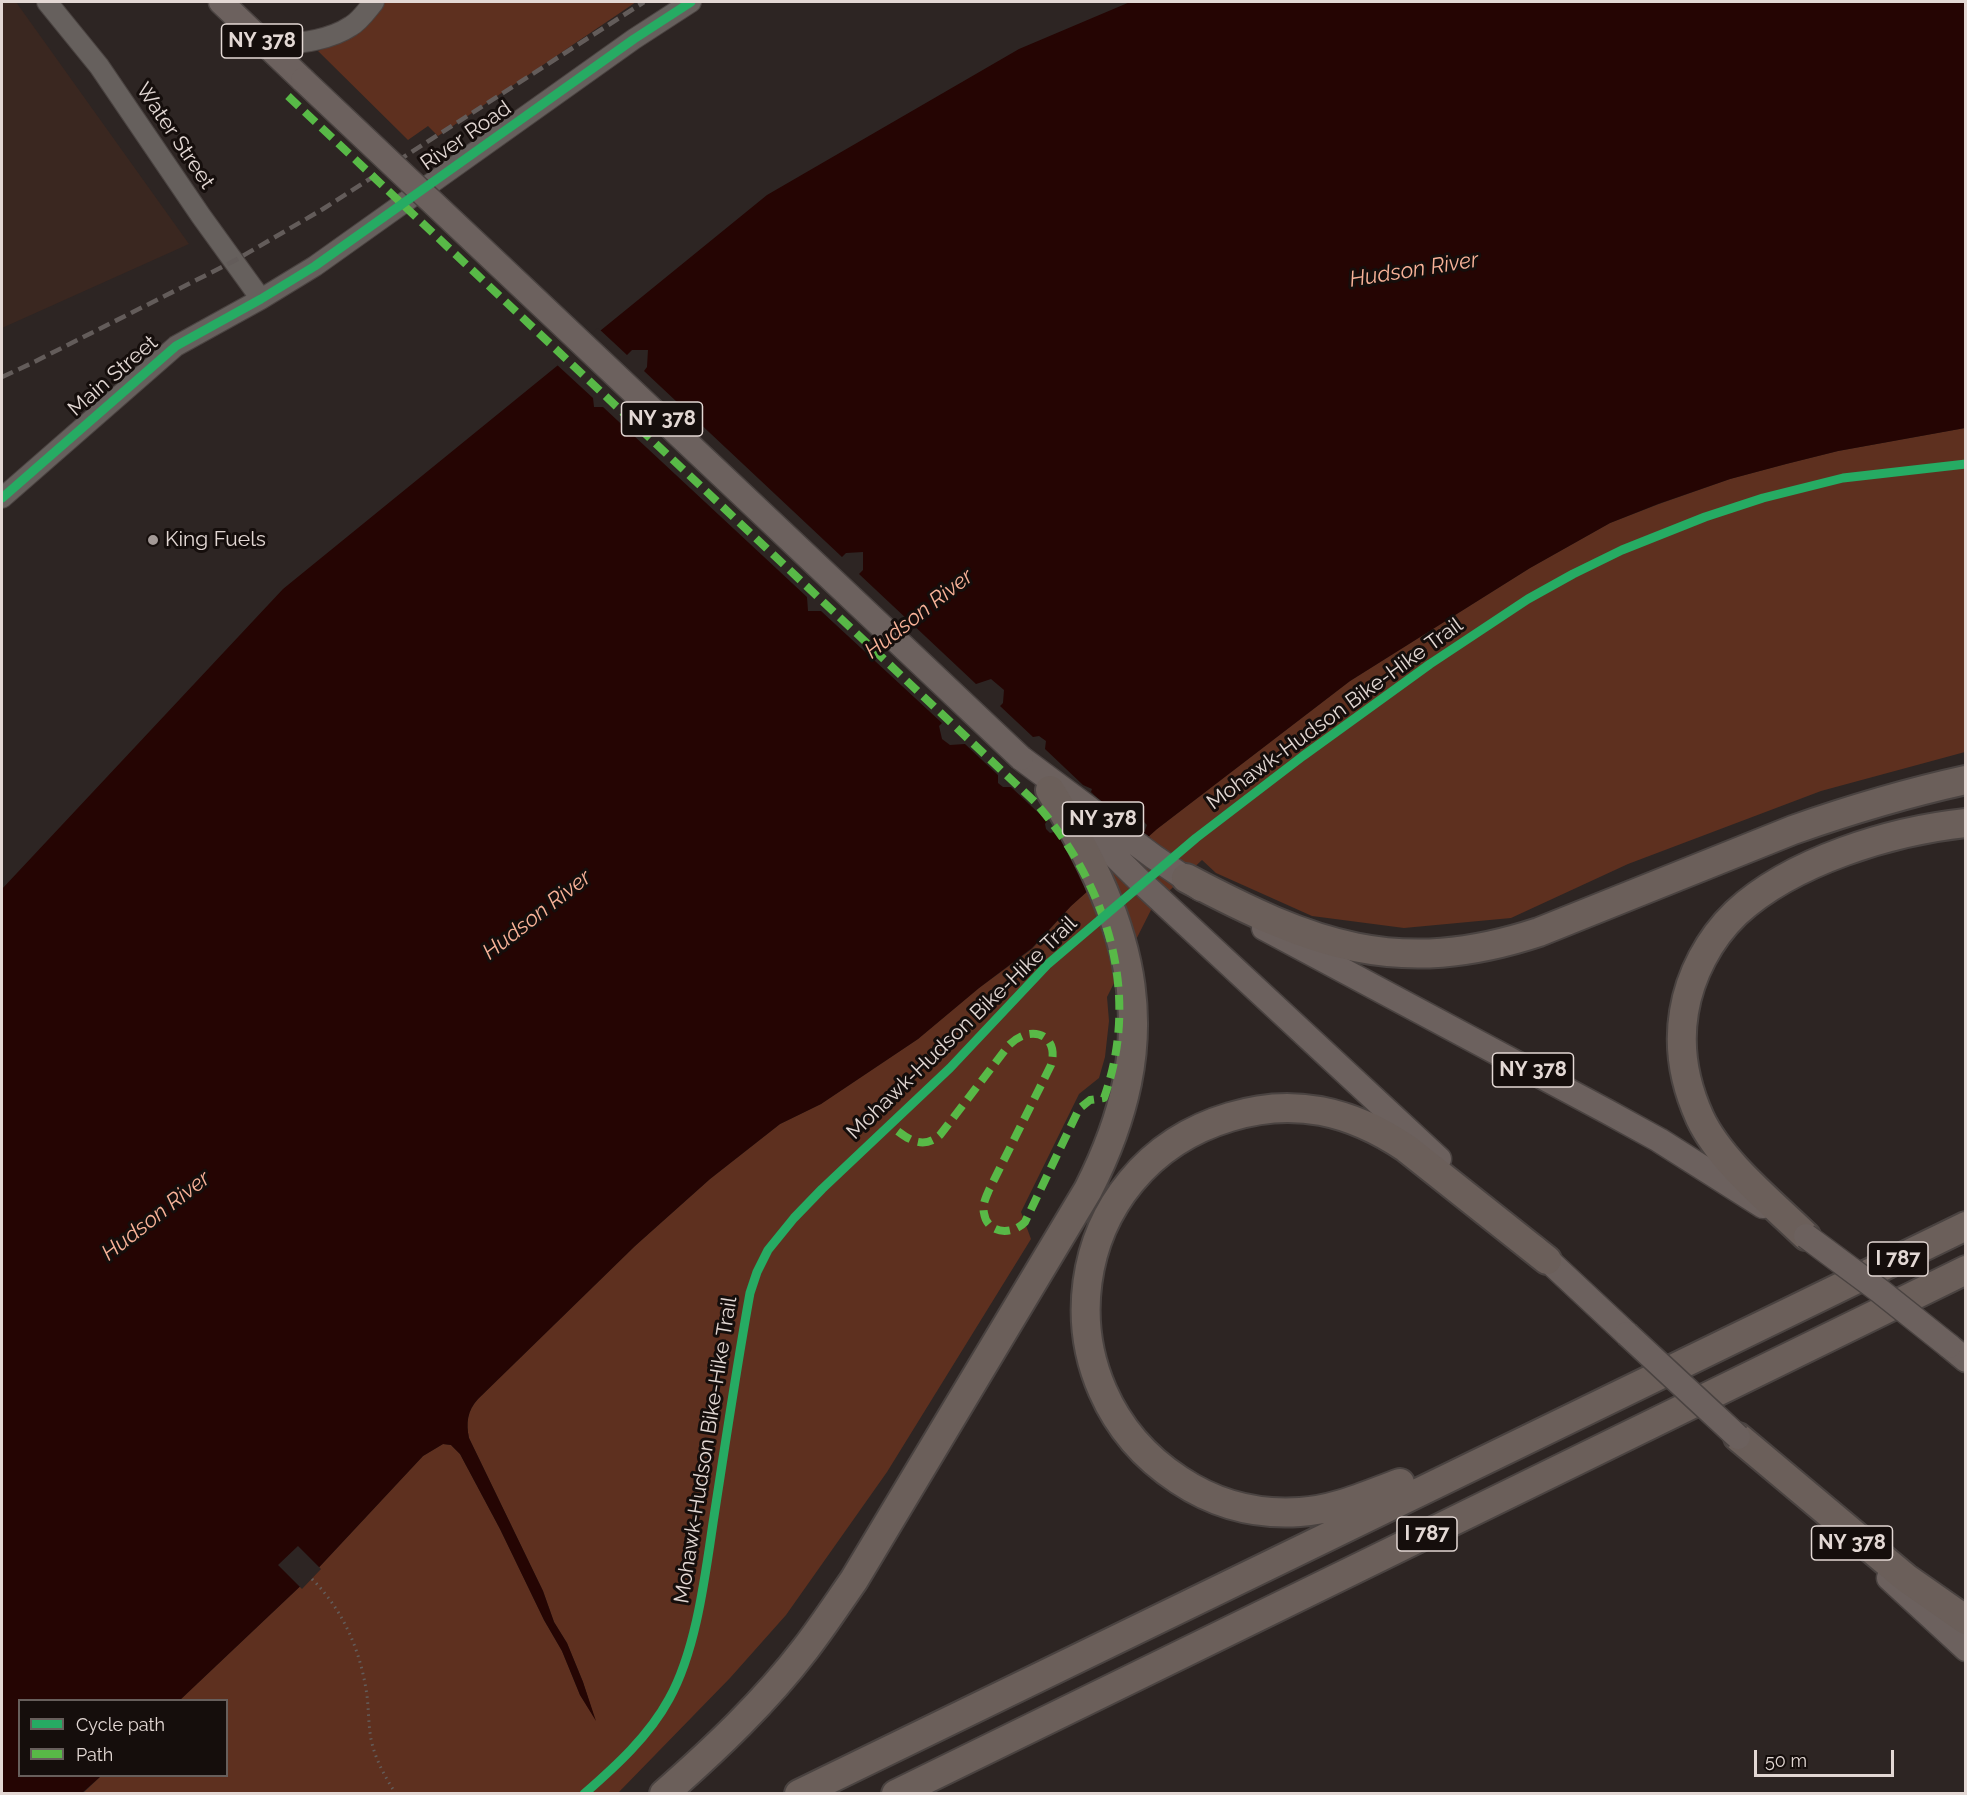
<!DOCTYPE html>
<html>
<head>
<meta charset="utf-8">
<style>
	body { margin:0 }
	#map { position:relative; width:1967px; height:1795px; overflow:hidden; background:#2d2523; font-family:Raleway,sans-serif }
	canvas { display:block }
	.frame { position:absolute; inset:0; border:3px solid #e3d8d4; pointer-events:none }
	.legend { position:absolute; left:18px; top:1699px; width:210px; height:78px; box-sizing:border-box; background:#150e0c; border:2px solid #675f5c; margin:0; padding:8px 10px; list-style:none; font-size:18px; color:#e3d8d4 }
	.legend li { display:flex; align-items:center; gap:12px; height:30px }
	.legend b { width:30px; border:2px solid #675f5c }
	.scale { position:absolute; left:1754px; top:1750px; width:140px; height:27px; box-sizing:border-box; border:3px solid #e3d8d4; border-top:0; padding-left:8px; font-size:18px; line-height:21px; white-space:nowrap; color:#e3d8d4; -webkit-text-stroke:4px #150e0c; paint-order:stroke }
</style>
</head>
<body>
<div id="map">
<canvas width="1967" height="1795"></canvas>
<div class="frame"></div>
<ul class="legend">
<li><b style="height:8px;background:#26ab63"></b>Cycle path</li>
<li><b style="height:8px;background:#58b947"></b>Path</li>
</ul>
<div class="scale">50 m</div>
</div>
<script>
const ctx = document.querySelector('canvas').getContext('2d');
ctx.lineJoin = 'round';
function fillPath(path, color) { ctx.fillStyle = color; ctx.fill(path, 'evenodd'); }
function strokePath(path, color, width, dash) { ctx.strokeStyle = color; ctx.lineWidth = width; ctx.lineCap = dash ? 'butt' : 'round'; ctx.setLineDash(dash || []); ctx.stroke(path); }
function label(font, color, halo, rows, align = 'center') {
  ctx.font = font + ' Raleway,sans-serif'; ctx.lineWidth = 6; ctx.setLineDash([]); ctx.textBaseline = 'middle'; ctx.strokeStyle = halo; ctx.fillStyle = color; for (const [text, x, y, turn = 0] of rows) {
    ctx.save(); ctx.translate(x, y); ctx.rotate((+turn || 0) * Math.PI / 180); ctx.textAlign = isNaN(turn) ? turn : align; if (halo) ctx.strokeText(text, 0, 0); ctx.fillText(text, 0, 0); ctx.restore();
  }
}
fillPath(new Path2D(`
	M2,2h14l173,242 -187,84z`), '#3a2720');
fillPath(new Path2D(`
	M382,2h254l-198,134 -10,-10 -20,14 -90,-89 37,-17z
	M1965,428v324l-144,39 -193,73 -117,54 -107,10 -92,-12 -96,-43 -14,-13 -49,46 -46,91 2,24 -4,36 -6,21 -20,16 -58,118 10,27 -144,233 -101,143 -56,63 -112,115 -536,1 19,-18h125v-76h-46l130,-123 113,-121 20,-12 8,1 9,9 40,75 44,91 18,31 18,44 14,22 -11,-35 -16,-39 -13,-21 -11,-31 -74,-153c-3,-15 -2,-27 9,-39l157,-153 75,-67 70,-55 41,-20 97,-65 61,-51 53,-39 39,-43 86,-77 193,-148 180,-113 80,-45 49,-19 71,-25 56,-15 52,-13z`), '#5e301f');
fillPath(new Path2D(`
	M1130,2h835v426l-127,23 -52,13 -56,15 -72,25 -48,19 -80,45 -180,113 -193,148 -86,77 -39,42 -53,40 -61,51 -97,65 -41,20 -70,55 -75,67 -157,153c-11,12 -12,24 -9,39l74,153 11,31 13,21 16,39 13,39 -16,-26 -18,-44 -18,-31 -44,-91 -40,-75 -9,-9 -8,-1 -20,12 -113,121 -130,123h-160v76h81l-19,17h-80v-904l281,-300 484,-394 252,-146z`), '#250503');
fillPath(new Path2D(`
	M598,328l29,27 5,-5h16l-1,17 -3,4 198,186 4,-4 17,-1v18l-4,4 117,110 15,-5 13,11 -1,13 -3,3 33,31 6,-1 7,5 -1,8 38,36 9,4 -1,3 15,14 27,20 10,-5 4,4 -3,8 7,5 -44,39 -49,-46 -8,2 -4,-4 -1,-5 2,-3 -36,-34h-8l-5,-4v-8l-33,-31 -15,1 -8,-6 -3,-13 3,-3 -121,-112h-13l-1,-14 -204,-190h-9l-1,-9 -38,-35z
	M298,1546l23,23 -19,20 -24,-24z`), '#2d2523');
const minor = new Path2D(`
	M47,2l52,64 102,150 60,83
	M268,46c27,-3 59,-4 83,-20 9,-5 17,-17 23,-24
	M2,498l174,-152 85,-47 54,-33 319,-227 57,-37`);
const major = new Path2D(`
	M221,2l82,78
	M1021,758l133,99 47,32
	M1069,811l71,70 299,278
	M1264,928l344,184 51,28 104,66
	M1535,1248l92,86
	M1949,1346l17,14
	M1889,1578l77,71`);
const highway = new Path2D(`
	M1186,878c125,66 211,101 353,54l254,-102c57,-20 114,-37 173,-50
	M1806,1236c-34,-33 -86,-75 -106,-118 -15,-33 -22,-70 -16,-106 6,-37 25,-73 52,-99 56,-52 155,-82 230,-90
	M1738,1437l168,141 60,42
	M1400,1483c-33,12 -65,27 -100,29 -43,3 -85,-8 -121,-32 -144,-94 -117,-313 51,-363 64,-20 121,-6 176,31l141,112
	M664,1794c51,-45 101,-92 142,-146 17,-22 32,-45 48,-68l234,-390c78,-153 48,-259 -38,-400
	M799,1794l1167,-568
	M896,1794l1070,-524`);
strokePath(minor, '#4a4341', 22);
strokePath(major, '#4a4341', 27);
strokePath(highway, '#4a4341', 32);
strokePath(new Path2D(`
	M312,1579c30,30 47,68 54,110 3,17 2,34 5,50 4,20 14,38 25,55`), '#635c5a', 3, [1.5, 4.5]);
strokePath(minor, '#66605d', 20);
strokePath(major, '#6c615e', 24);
strokePath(highway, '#6b5f5a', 28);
strokePath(new Path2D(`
	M2,377l28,-13 204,-103 89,-52 321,-207`), '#635c5a', 4.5, [12, 6]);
const majorBridge = new Path2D(`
	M303,80l718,678
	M1806,1236l74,55 69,55
	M1627,1334l111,103`);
strokePath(majorBridge, '#4a4341', 27, []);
strokePath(majorBridge, '#6c615e', 24);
strokePath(new Path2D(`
	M288,96l747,706c71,82 107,189 69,296l-14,2 -11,9 -54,113c-13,14 -38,12 -41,-9 -2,-8 2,-16 5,-23l62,-125c9,-30 -20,-42 -42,-20l-69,90c-18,16 -34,3 -50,-10`), '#58b947', 8, [15, 8]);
strokePath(new Path2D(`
	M2,498l174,-152 85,-47 54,-33 319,-227 57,-37
	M584,1794c32,-28 65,-58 85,-95 27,-48 36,-122 44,-176 12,-77 23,-153 37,-230l7,-21 11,-22 26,-32 28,-29 128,-121 98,-104 148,-126 107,-82 127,-92 98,-65 45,-25 49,-24 83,-33 58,-19 80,-20 123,-14`), '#26ab63', 9);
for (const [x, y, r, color] of [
	[153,540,6,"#a39996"]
]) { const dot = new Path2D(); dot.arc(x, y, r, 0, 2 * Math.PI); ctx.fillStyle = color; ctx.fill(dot); strokePath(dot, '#150e0c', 2); }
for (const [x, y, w] of [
	[262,41,81],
	[662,419,81],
	[1103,819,81],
	[1533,1070,81],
	[1898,1259,60],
	[1427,1534,60],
	[1852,1543,81]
]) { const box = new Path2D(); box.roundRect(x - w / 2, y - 17, w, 34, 4.5); ctx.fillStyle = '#150e0c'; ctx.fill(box); strokePath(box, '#e3d8d4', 1.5); }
label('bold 20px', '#e3d8d4', null, [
	["NY 378",262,41],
	["NY 378",662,419],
	["NY 378",1103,819],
	["NY 378",1533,1070],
	["I 787",1898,1259],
	["I 787",1427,1534],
	["NY 378",1852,1543]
]);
label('21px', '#e3d8d4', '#150e0c', [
	["Water Street",175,136,56],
	["River Road",466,136,-35],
	["Main Street",113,376,-41],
	["Mohawk-Hudson Bike-Hike Trail",1335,714,-36],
	["Mohawk-Hudson Bike-Hike Trail",962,1028,-44],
	["Mohawk-Hudson Bike-Hike Trail",706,1450,-81]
]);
label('21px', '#e3d8d4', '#150e0c', [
	["King Fuels",165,540]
], 'left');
label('italic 22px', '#f8b298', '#150e0c', [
	["Hudson River",1414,270,-9],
	["Hudson River",919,614,-38],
	["Hudson River",537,915,-38],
	["Hudson River",156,1216,-38]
]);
</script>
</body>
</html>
